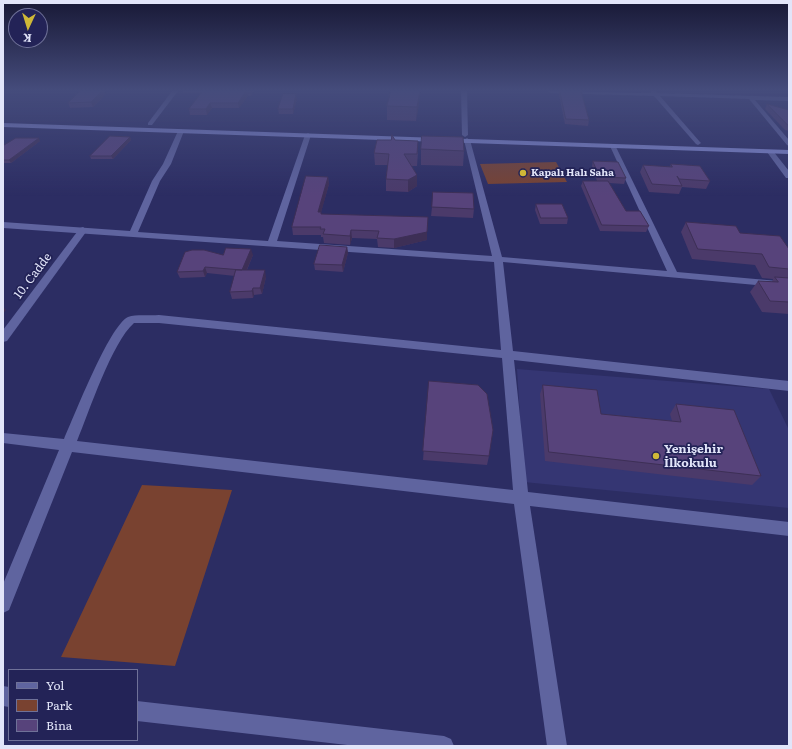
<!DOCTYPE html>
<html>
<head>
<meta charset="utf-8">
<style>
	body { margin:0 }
	#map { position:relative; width:792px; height:749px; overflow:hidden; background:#2c2d63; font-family:Literata,serif }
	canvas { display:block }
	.frame { position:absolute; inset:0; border:4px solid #e2e5f9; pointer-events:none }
	.legend { position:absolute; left:8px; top:669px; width:130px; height:72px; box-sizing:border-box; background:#232357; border:1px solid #6f7198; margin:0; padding:5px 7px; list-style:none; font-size:12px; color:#e2e5f9 }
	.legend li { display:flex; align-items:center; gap:8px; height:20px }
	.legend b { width:20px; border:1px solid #6f7198 }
	.north { position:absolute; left:8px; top:8px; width:40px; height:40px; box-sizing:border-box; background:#232357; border:1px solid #6f7198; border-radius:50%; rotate:184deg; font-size:11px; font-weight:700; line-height:16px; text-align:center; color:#e2e5f9 }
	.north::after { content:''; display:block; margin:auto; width:14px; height:18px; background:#cfb837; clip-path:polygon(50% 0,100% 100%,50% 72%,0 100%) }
</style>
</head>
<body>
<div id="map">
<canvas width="792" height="749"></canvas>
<div class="frame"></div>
<ul class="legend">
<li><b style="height:5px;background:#5f649f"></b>Yol</li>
<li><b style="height:11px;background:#794230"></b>Park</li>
<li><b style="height:11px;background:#57437b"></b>Bina</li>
</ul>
<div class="north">K</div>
</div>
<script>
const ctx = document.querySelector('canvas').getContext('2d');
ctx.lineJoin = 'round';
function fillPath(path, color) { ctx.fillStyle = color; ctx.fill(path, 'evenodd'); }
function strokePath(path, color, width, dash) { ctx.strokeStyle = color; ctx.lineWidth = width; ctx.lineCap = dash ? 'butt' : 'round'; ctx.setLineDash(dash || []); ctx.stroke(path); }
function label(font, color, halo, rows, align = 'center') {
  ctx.font = font + ' Literata,serif'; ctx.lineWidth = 3.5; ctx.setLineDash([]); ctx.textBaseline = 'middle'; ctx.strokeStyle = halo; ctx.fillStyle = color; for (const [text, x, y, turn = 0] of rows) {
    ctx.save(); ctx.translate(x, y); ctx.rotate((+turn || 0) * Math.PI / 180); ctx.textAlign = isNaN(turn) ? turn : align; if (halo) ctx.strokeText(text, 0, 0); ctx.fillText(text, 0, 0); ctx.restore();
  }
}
fillPath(new Path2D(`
	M517,369l252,20 20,41v78l-265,-26z`), '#353673');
fillPath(new Path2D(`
	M556,162l11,20 -79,2 -8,-20z
	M142,485l90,5 -57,176 -114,-9z`), '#794230');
fillPath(new Path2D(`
	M172,91h6l-26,34h-4v-2z
	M461,91h6l1,44 -3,2 -3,-2z
	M548,91l103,2v-2h5l1,2 132,4v4l-34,-1 34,40v6l-2,-1 -38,-46 -89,-3 40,46 1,1 -3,2 -2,-1 -42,-48 -103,-3z
	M181,129l3,2 -13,33 -11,17 -22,51 130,9 37,-106 3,-2 3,2 -34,106 215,15 -28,-116 3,-2 3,2 32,117 165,14 -57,-125 5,-1 62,127 112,10v6l-286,-26 10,89 276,30v10l-275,-31 14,132 261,30v14l-259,-30 37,240h-20l-33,-242 -442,-52 -63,158 -6,3v-29l56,-134 -56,-7v-10l61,6c10,-22 45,-113 64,-122 8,-3 22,-1 31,-2l342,35 -7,-88 -491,-34v-6l127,9 22,-50 11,-17 15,-33zM134,323h25l343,35 11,132 -436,-49c12,-29 35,-99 57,-118z
	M771,150l2,1 16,20v7h-3l-19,-26z
	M3,686l6,1v20l-6,-1z
	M137,701l307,35 7,3 3,7h-98l-219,-25z`), '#5f649f');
fillPath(new Path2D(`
	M83,227l4,3 -1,2 -79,109 -4,1v-12l77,-102z`), '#5f649f');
fillPath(new Path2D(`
	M3,123l786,27v4l-786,-27z`), '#838ad2');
fillPath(new Path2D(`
	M183,91h71l-3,5h-3l-9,12h-27l-5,7h-17l-1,-6 12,-16h-18z
	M560,91h21l8,29 -1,6 -23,-2 -6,-29z
	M106,94l-13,13 -23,1 -2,-5z
	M297,99l-4,15h-14l-1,-5z
	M419,104l-3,17 -29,-1v-14z
	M767,104l22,6v21l-4,-1 -20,-21z
	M130,137l1,3 -18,19h-22l-1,-3z
	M395,140l23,12 -1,14h-5l5,20 -9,6 -22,-1v-12l2,-14h-13l-1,-12z
	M40,141l-29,22h-8v-17z
	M421,149l43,2 -1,15 -42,-1z
	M593,161l33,17 -2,6 -15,-1 17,28 23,15 -3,6 -46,-1 -19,-45 2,-5h14l-5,-15z
	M671,164l39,17 -4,8 -24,-2 -3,7 -30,-2 -9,-20 3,-7 27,2z
	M328,177l1,7 -8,28v2l106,26 -33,8 -16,-1 -1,-8 -25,-1 -2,7 -26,-2 -1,-6h-2v-2h-28l-1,-8z
	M536,204l32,14 -1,6h-27l-5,-14z
	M432,207l42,2 -1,9 -42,-2z
	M686,222l54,11 49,16v65l-27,-2 -12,-20 8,-11 14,1 1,-3 -11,-1 -7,-13 -63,-6 -11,-27z
	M347,247l1,6 -5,19 -28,-2 -1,-6z
	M223,255h30l-6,15 19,7 -4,17 -8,1 -1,3 -21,1 -2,-7 5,-16 -28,-3 -2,4 -25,1 -3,-6z
	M429,381l60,75 -2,9 -64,-5z
	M543,385l58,29 71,7 -2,-7 6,-10 85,72 -9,9 -207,-24 -5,-67z`), '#4b3a6a');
fillPath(new Path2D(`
	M102,91h3l1,3 -13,13 -2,-5z
	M246,91h1l1,5 -9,12 -1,-5z
	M250,91h4l-3,5z
	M420,91l-1,13 -3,17 1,-14z
	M296,94l1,5 -4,15v-5z
	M210,103l2,5 -5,7 -1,-6z
	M130,137l1,3 -18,19 -2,-3z
	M39,138l1,3 -29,22 -2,-3z
	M417,175v11l-9,6v-12z
	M328,177l1,7 -10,36 -1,-8z
	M351,230l1,8 -2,7v-9z
	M427,232v8l-33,8v-9z
	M347,247l1,6 -5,19 -1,-7z
	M251,249l2,6 -9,21 -2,-6z
	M205,267l2,6 -2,4 -2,-6z
	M265,270l1,7 -4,17 -2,-6z
	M253,288l1,7 -1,3 -1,-7z
	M3,306l3,4 -3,4z`), '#3d2f56');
const building = new Path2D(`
	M80,91h22l-11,11 -23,1z
	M203,91h43l-8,12h-28l-4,6h-17z
	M391,91h29l-3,16 -30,-1z
	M560,91h21l8,29 -23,-1z
	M283,94h13l-3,15h-15z
	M767,104l22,6v15h-1z
	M392,135l3,5 23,1 -1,13h-13l13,21 -9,5 -22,-1 3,-25 -15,-1 3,-13h14z
	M110,136l20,1 -19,19h-21z
	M422,136l41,1 1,14 -43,-2z
	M16,138h23l-30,22h-6v-14z
	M593,161l25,1 8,16 -26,-1z
	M671,164l29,2 10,15 -31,-2 -2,-3 5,10 -30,-2 -9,-19 29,2z
	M306,176l22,1 -10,35h3v2l107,3 -1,15 -33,7 -17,-1 2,-7 -28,-1 -1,6 -27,-2 2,-5h-5l1,-2h-29z
	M583,181h25l18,30h14l9,15 -47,-1z
	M433,192l40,1 1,16 -42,-2z
	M536,204h26l6,14h-27z
	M686,222l50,4 4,7 40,3 9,13v20l-20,-2 -7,-13 -64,-5z
	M320,245l27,2 -5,18 -28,-1z
	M226,248l25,1 -9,21 -37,-3 -2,4 -26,1 8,-20 7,-2h12l19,5z
	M236,270h29l-5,18h-7l-1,3 -22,1z
	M775,277l14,1v24l-19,-1 -12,-20 20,1z
	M429,381l49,4 9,9 6,36 -4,26 -66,-5z
	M543,385l54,5 4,24 80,8 -5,-18 58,6 27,66 -212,-24z`);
fillPath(building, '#57437b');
strokePath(building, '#3d2f56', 1);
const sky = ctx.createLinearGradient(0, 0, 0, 196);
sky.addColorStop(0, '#181936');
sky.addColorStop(0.46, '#454c7c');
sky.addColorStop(1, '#454c7c00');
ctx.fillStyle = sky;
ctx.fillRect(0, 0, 792, 196);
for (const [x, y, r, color] of [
	[523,173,4,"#cfb837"],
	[656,456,4,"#cfb837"]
]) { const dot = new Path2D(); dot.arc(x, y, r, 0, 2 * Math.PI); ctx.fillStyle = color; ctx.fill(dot); strokePath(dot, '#232357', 1.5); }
label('bold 10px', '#e2e5f9', '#232357', [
	["Kapalı Halı Saha",531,173]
], 'left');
label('12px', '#e2e5f9', '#232357', [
	["10. Cadde",33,276,-53]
]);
label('bold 12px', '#e2e5f9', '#232357', [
	["Yenişehir",664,449],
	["İlkokulu",664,463]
], 'left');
</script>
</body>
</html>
